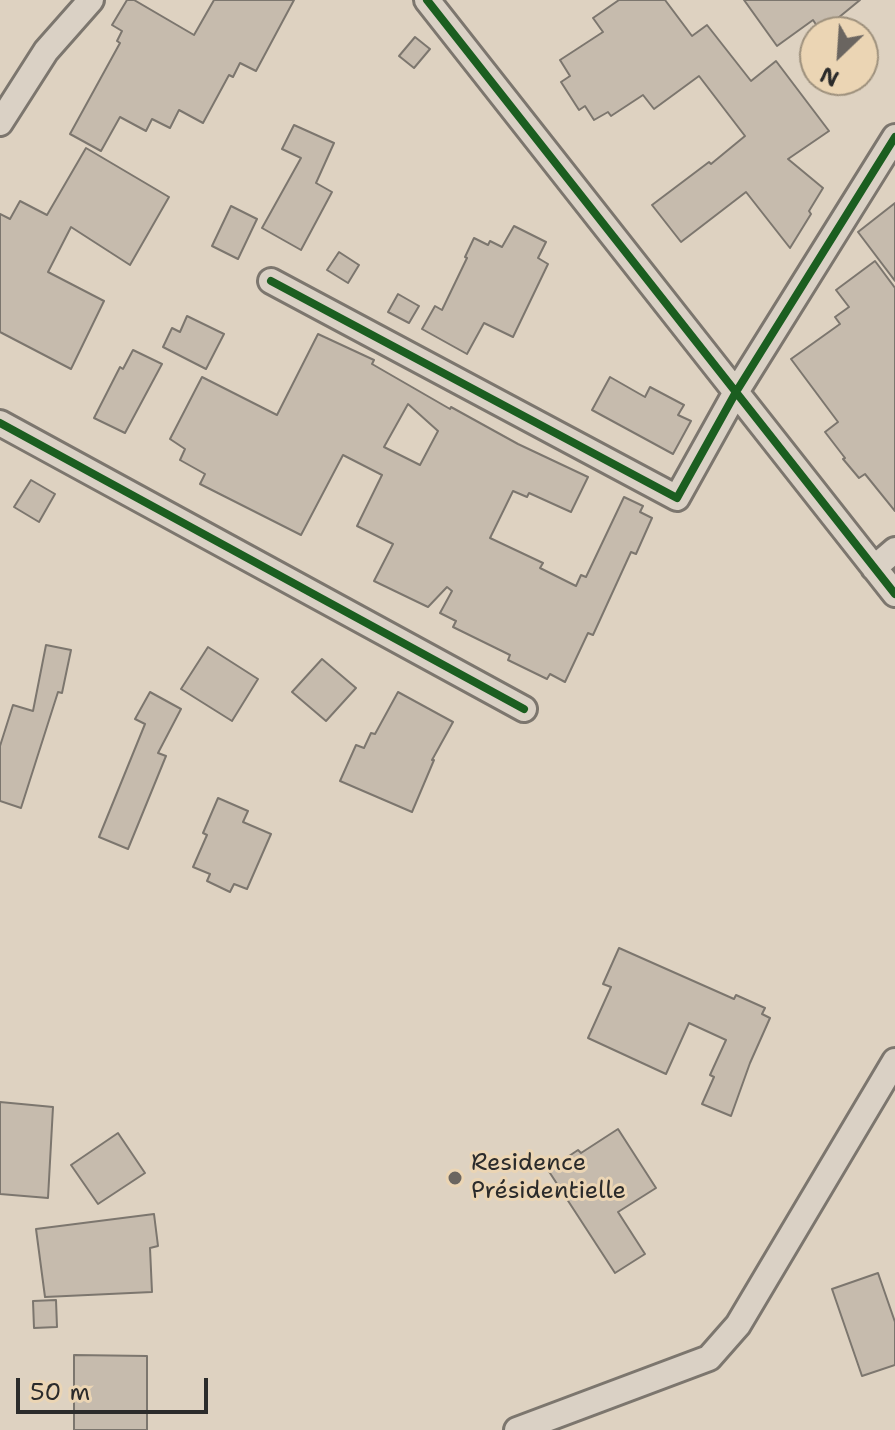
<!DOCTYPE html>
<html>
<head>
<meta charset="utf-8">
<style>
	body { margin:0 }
	#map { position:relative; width:895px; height:1430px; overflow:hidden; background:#ded2c1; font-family:"Shantell Sans",sans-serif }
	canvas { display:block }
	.north { position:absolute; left:799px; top:16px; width:80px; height:80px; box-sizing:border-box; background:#ebd5b4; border:2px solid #9e917d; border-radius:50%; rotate:205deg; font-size:22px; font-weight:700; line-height:32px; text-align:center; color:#2b2b2b }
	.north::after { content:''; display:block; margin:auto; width:28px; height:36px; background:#6a6560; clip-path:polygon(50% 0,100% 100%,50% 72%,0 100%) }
	.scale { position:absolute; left:16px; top:1378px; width:192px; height:36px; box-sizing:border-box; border:4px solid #2b2b2b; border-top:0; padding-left:10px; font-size:24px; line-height:28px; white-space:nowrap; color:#2b2b2b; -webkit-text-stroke:6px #ebd5b4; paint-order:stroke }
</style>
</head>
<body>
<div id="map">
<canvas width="895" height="1430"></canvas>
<div class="north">N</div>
<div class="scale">50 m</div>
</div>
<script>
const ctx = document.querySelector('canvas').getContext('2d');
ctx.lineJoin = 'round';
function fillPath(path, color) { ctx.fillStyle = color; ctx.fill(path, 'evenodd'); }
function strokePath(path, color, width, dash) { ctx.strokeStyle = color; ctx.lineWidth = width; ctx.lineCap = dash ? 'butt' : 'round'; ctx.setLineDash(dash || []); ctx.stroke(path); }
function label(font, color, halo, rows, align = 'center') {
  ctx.font = font + ' "Shantell Sans",sans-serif'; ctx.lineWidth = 6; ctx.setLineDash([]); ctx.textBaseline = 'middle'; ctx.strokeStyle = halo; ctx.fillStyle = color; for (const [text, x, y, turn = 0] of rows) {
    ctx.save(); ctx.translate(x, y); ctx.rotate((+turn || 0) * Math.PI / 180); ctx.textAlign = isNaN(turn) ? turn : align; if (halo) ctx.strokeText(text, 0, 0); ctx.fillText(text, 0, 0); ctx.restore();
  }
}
const building = new Path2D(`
	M127,0h7l60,35 20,-35h80l-38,71 -16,-8 -7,14 -4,-2 -26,48 -24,-13 -9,18 -18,-9 -6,12 -26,-14 -19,34 -31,-17 50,-91 -3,-2 5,-10 -10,-6z
	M619,0h46l27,36 15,-11 44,56 25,-20 53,70 -41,28 35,29 -14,23 2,3 -21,34 -44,-56 -65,50 -29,-37 57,-43 2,2 34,-28 -46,-60 -45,33 -11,-14 -32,21 -3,-4 -14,8 -9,-14 -6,4 -18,-28 9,-6 -10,-16 43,-28 -10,-14z
	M744,0h116l-39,32 -8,-12 -36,26z
	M415,37l15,12 -16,19 -15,-12z
	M294,125l40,18 -18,40 16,9 -31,58 -39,-22 39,-70 -19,-9z
	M86,148l83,49 -39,68 -59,-38 -23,45 56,29 -33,68 -71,-37v-118l10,5 10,-18 27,14z
	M895,203v78l-37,-49z
	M231,206l26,13 -19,40 -26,-13z
	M514,226l32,16 -8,16 10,6 -35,73 -29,-14 -17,31 -45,-25 13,-23 7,4 25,-52 -2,-1 9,-19 14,7 2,-4 12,6z
	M339,252l20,13 -11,18 -21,-13z
	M875,261l20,27v223l-30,-37 -6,4 -16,-19 2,-1 -20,-26 13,-10 -47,-63 49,-35 -5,-7 14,-10 -13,-17z
	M398,294l21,12 -10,17 -21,-11z
	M187,316l37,18 -18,35 -43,-22 9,-19 8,4z
	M318,334l56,26 -2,4 78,45 1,-2 67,37 70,33 -17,35 -42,-19 -2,4 -14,-6 -23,47 53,25 -3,5 36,18 5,-11 5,2 38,-80 19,9 -3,6 12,6 -16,36 -5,-2 -38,83 -5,-2 -23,49 -15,-8 -3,5 -39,-19 2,-5 -57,-28 3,-6 -16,-8 12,-22 -5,-4 -19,20 -54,-26 19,-37 -36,-18 25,-51 -39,-20 -42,80 -101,-51 5,-10 -25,-14 5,-11 -15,-10 32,-62 75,38zM408,404l30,27 -18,34 -36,-18z
	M133,350l29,14 -37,69 -31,-15 26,-51 3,2z
	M610,377l35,20 5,-10 34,18 -6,10 13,6 -18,33 -81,-44z
	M31,480l24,14 -16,28 -25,-15z
	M46,645l25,5 -9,43 -4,-1 -37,116 -21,-7v-55l13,-41 20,6z
	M208,647l50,32 -26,42 -51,-32z
	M322,659l34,29 -30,33 -34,-29z
	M150,692l31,17 -23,44 8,3 -38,93 -29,-12 46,-113 -10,-5z
	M398,692l55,30 -21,38h2l-22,52 -72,-31 16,-36 8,3 7,-15 4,1z
	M218,798l30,13 -5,11 28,12 -24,55 -13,-5 -4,8 -23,-11 3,-7 -17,-7 14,-32 -4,-2z
	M619,948l115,51 2,-4 29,13 -3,6 8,4 -20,45 -19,53 -29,-12 12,-27 -4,-2 16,-35 -37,-17 -23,51 -78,-36 23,-51 -8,-3z
	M0,1102l53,5 -5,91 -48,-4z
	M618,1129l38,59 -38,24 27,42 -30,19 -67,-103 30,-20 3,3z
	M118,1133l27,40 -47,31 -27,-39z
	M154,1214l4,32 -8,2 2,44 -107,5 -9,-68z
	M878,1273l17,49v43l-33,11 -30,-87z
	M56,1300l1,27 -23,1 -1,-27z
	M74,1355l73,1v74h-73z`);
fillPath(building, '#c6bbad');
strokePath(building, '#7c766e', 2);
const minor = new Path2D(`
	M427,0l468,594
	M0,123l46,-72 45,-51
	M271,281l406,217 59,-106 159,-255
	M0,423l524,286
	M874,568l21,-18
	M517,1430l192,-72 29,-33 157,-264`);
strokePath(minor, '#7c766e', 30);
strokePath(minor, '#dad1c5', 24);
strokePath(new Path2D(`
	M427,0l468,594
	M271,281l406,217 59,-106 159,-255
	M0,423l524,286`), '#1b5e20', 8);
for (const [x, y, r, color] of [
	[455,1178,8,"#6a6560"]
]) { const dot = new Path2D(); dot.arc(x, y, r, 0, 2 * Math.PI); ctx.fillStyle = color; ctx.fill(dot); strokePath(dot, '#ebd5b4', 3); }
label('24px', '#2b2b2b', '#ebd5b4', [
	["Residence",471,1164],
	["Présidentielle",471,1192]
], 'left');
</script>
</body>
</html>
